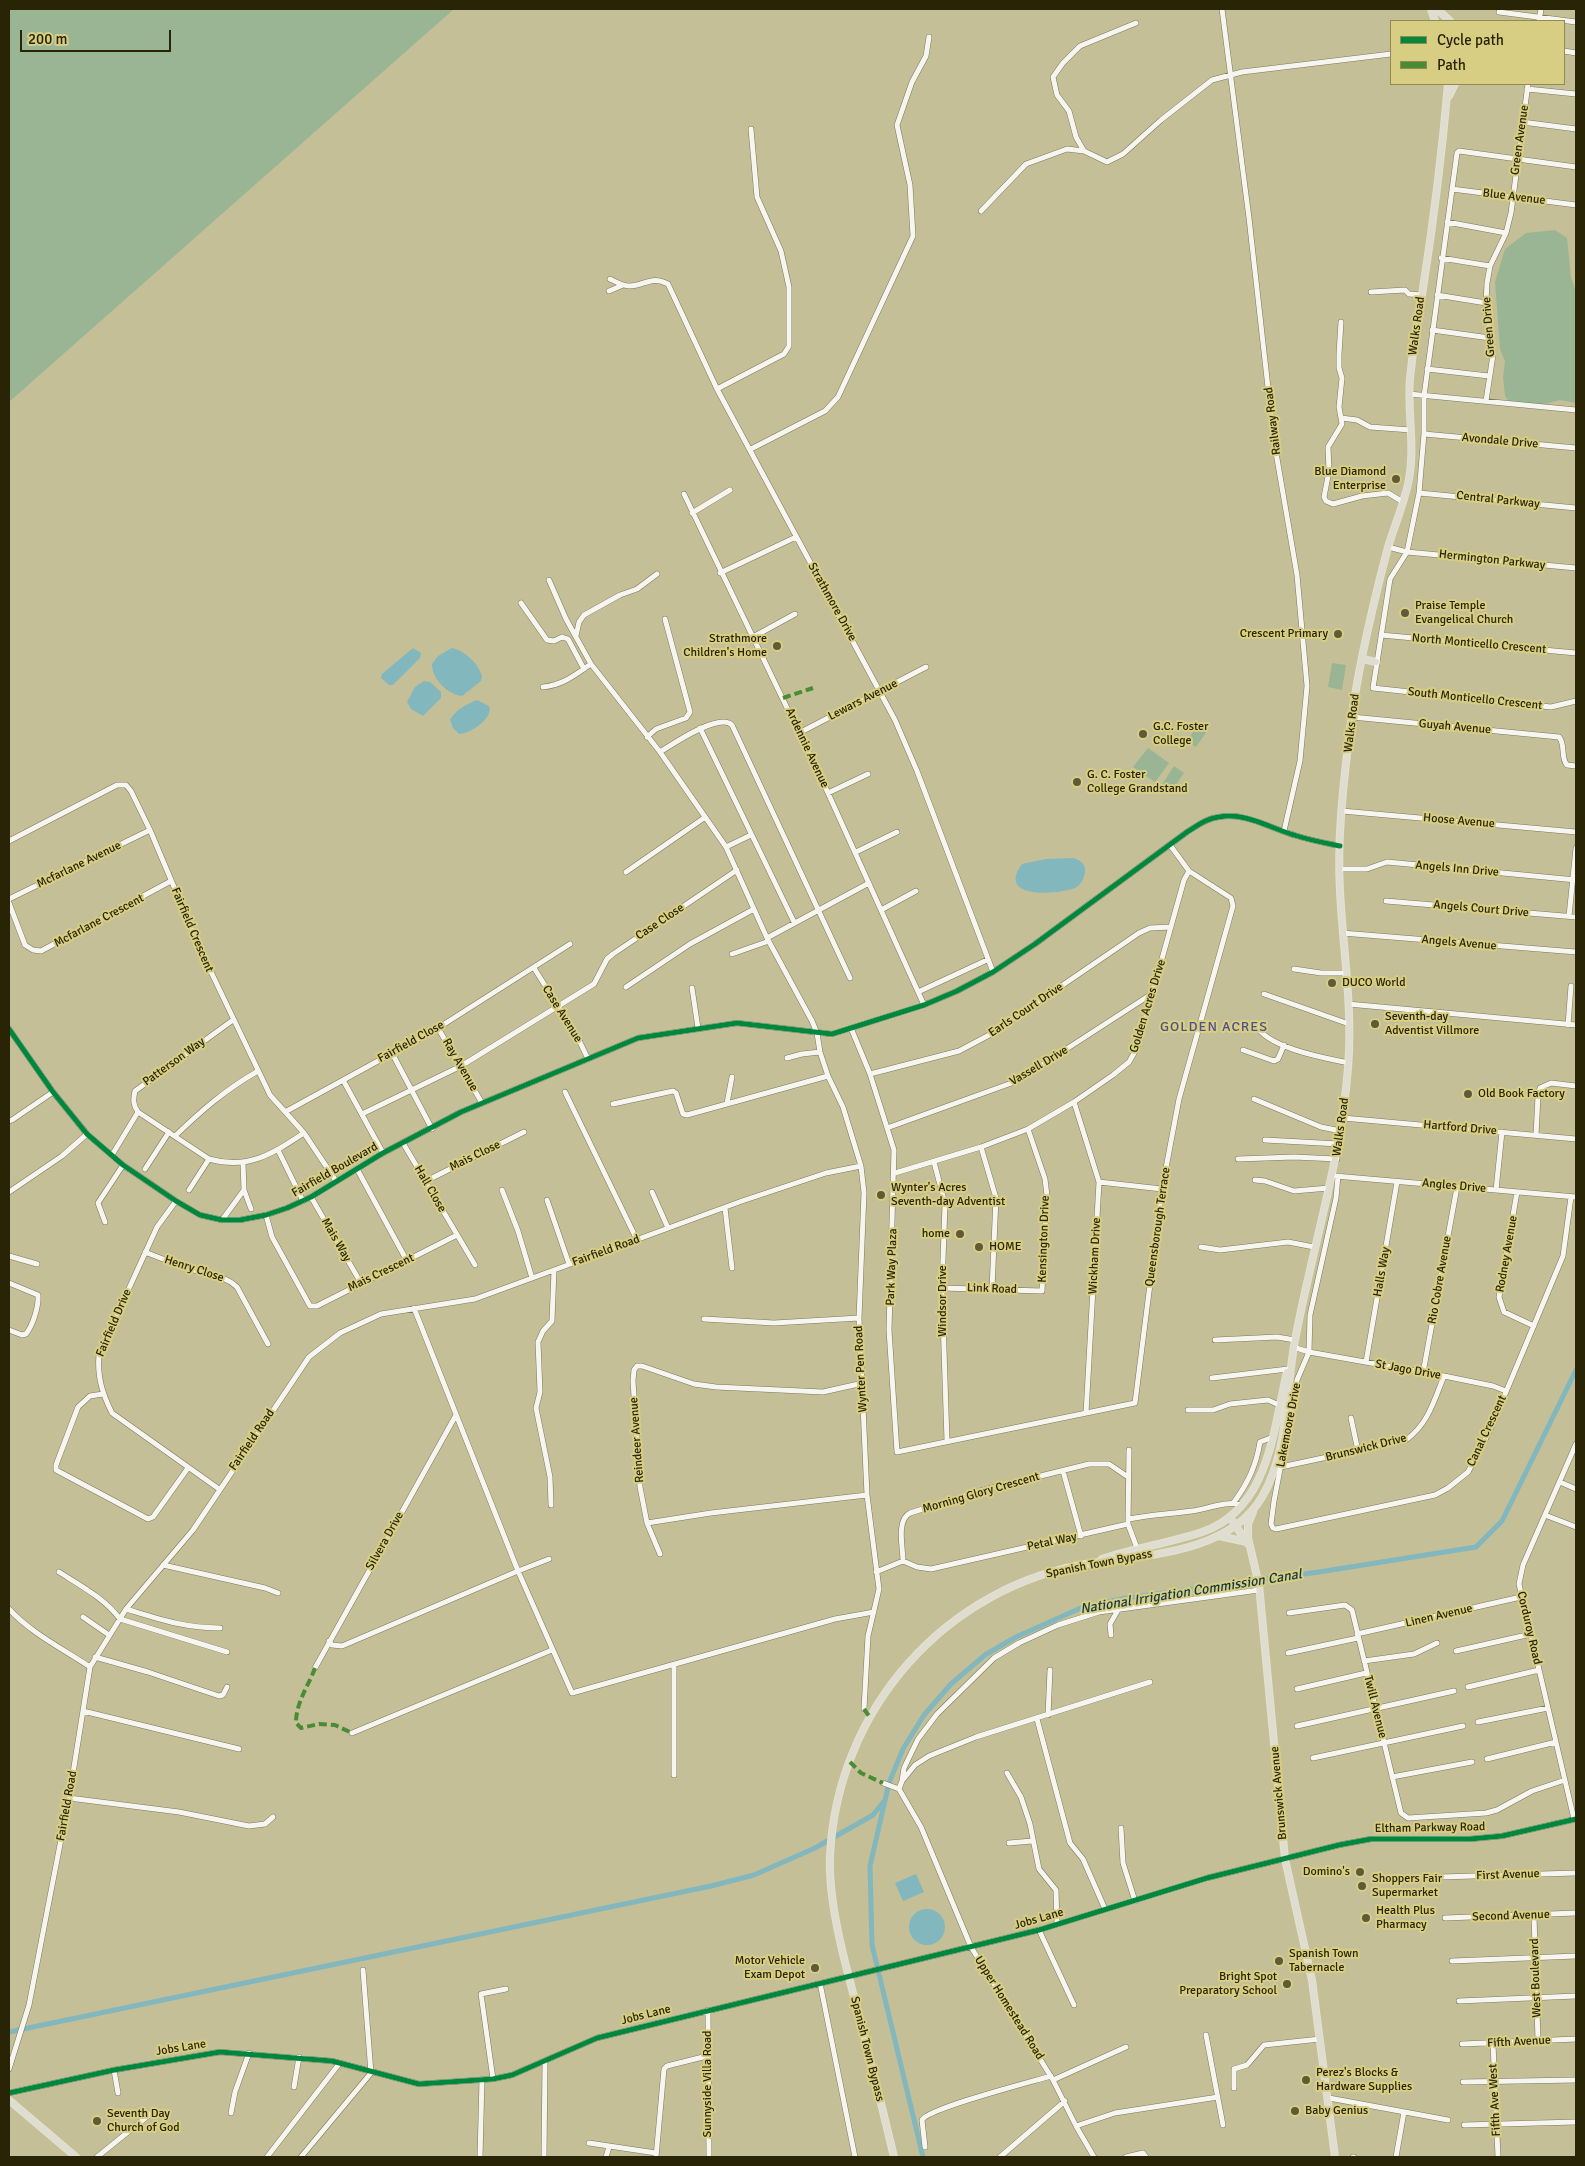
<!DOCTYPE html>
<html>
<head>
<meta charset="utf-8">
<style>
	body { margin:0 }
	#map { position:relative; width:1585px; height:2166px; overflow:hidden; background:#c4bf97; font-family:Signika,sans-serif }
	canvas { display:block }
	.frame { position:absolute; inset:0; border:10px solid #282405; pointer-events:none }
	.legend { position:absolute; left:1390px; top:20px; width:175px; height:65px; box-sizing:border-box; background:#d8ce83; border:1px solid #928a51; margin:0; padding:6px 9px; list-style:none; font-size:15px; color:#282405 }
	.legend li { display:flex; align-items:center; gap:10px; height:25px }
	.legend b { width:25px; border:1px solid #928a51 }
	.scale { position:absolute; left:20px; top:30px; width:151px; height:22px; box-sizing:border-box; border:2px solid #282405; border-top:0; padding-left:6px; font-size:15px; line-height:18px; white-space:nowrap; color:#282405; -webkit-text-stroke:4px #d8ce83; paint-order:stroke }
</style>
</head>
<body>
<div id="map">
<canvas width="1585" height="2166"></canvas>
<div class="frame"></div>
<ul class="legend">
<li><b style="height:6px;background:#00873e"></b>Cycle path</li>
<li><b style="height:6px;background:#4a8c33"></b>Path</li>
</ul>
<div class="scale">200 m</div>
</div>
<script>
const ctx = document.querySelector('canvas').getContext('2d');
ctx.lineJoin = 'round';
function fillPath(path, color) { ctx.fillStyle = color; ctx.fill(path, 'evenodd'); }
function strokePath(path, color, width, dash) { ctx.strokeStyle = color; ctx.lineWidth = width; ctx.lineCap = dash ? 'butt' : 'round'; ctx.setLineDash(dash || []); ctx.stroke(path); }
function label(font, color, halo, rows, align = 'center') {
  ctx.font = font + ' Signika,sans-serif'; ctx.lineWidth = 4; ctx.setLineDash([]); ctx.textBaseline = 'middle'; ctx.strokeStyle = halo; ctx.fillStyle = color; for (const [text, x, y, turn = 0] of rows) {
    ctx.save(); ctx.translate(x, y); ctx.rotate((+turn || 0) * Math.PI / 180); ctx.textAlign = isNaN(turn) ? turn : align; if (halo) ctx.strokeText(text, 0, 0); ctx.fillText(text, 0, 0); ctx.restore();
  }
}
fillPath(new Path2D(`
	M9,9h445l-445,393z
	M1555,230l12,8 4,39 5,15v111l-16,-3 -19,5 -31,-2 -5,-7 -2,-19 2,-16 -5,-12 -5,-67 10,-33 21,-16z
	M1332,663l14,2 -4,25 -14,-3z
	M1198,725l9,6 -11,16 -9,-6z
	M1148,748l21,15 -14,19 -22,-15z
	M1174,766l10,7 -13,19 -10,-6z`), '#9ab594');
fillPath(new Path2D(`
	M413,648l8,5 -1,5 -27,27h-4l-8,-7 1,-4z
	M452,648c13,3 26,15 30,28l-1,5 -19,15c-15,-2 -30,-17 -30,-32l6,-8z
	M424,681l6,1 11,10v6l-18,18 -12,-7 -4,-7 8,-15z
	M477,700l12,6c5,12 -19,28 -30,28l-6,-6 -3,-8c5,-10 17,-16 27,-20z
	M1074,858c7,3 12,6 11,14 -1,7 -4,13 -10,16 -19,7 -79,11 -53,-24l24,-5z
	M916,1874l8,18 -21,9 -8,-18z
	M909 1927a18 18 0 1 1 36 0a18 18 0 1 1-36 0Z`), '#82b7bd');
strokePath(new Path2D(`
	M9,2032l702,-146 43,-11 61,-27 58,-33 12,-15
	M923,2157l-51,-212 -2,-79 19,-83 14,-34 21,-34 27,-31 34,-29 31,-18 67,-30 43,-9 193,-26 157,-25 26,-26 74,-151`), '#82b7bd', 5);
const minor = new Path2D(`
	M1222,9l27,209 25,223 23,134 10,111 -7,75 -16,70
	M1499,12l77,10
	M1539,21l2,-12
	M1564,51l12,2
	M1527,89l49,5
	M1522,122l54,7
	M1084,151l-8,-14 -7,-26 -12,-16 -4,-18 10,-14 17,-17 56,-23
	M1576,167l-117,-16 -2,2 -33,243v38l-5,59 -12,59 -17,27 -17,109 178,19 25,-6
	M1452,189l124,16
	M981,211l45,-47 41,-15 17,2 23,11 16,-8 38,-34 51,-40 30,-8 149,-18
	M1447,222l59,11
	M1441,258l49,8
	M610,279c6,3 13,7 19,7 16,0 22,-11 39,-2l49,105 178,331 22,51 76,201
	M609,291l14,-6
	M1371,292l34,-2 4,4 13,1
	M1437,295l49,8
	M1341,322l-2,32v14l3,10 -3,29 2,11 16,2 13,7 41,3
	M1432,330l58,8
	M1427,369l62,7
	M717,389l67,-35 5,-8v-59l-8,-36 -24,-54 -6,-68
	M1409,394l167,16
	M1486,401l7,-46 -7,-52 1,-20 3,-17 16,-33 5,-20 17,-129
	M1341,418l1,6 -14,23 1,24 -5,26 2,4 7,3 29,-8 26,-3 15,9
	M1424,434l152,14
	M751,449l74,-38 13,-14 75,-161 -3,-51 -13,-60 15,-43 14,-26 3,-19
	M1419,493l157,15
	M684,494l144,299 96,212
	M692,513l38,-23
	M1388,547l19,5 169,16
	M720,573l76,-36
	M549,580l17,39 25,45 69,88 66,95 41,91 45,83 5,12 3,19 8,24 15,31 18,59 3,27 -5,125 8,177 12,94 -11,47 -4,73
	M521,603l26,37 7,1 8,-4 6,2 16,30
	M1381,635l195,18
	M576,636l3,-14 5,-7 36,-20 17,-6 20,-15
	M753,637l42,-23
	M543,687c20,-2 32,-12 48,-23
	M1352,717l207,20c7,8 1,20 8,28l9,1
	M700,728l94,194
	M799,733l127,-66
	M647,737l9,-8 30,-11 4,-6 -25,-93
	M660,752c13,-8 59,-40 72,-27l118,253
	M828,793l40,-19
	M1342,811l234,21
	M9,841l108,-56h9l5,6 19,39 51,121 69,144 34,38 32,48
	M726,847l25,-12
	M856,852l41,-20
	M1339,869h28l20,-7 189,18
	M626,872l78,-54 2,1
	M9,899l141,-69
	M1386,901l190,16
	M9,903l16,42 8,5 8,1 130,-70
	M881,910l35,-19
	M1569,916l7,-68
	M1342,933l234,19
	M767,938l102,-55
	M732,954l37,-13
	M534,968l44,70 10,21
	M1294,969l27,4h24
	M626,987l64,-43 64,-35
	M692,988l6,40
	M918,992l69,-32
	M1264,994l85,30
	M1348,1004l228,21
	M233,1020l-98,71c-2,9 -2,14 3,21l71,47c39,11 63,-5 95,-26
	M1256,1025c11,23 69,33 93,38
	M1568,1025l3,-39
	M438,1028l44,75
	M851,1028l19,46 24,76 -5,180 8,122 238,-49 27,-214 17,-90 54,-193 -2,-8 -42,-27 -19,-26
	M9,1029l44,63 34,42 36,31 53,36 24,14 22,5h18l26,-5 21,-7 24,-11 72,-44 78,-41 177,-74 99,-15 95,11 92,-29 33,-14 36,-19 42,-28 152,-112c10,-6 20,-14 32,-15 26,-5 51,11 75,18 15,5 31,8 46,11
	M1243,1050l31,11 4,-2 6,-14
	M392,1053l40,76
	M787,1058l15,-4 18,-2
	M870,1074l89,-23 32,-17 148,-101 11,-5 21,-1
	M343,1080l40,73
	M565,1092l72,148
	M1254,1099l67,28 20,4
	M1074,1102l25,80 -13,231
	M727,1103l5,-26
	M613,1104l60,-13 3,2 7,21 4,1 141,-39
	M285,1112l153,-84 132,-84
	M362,1114l99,-48 133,-82 13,-25 6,-5 124,-84
	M1343,1118l233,21
	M9,1121l3,-1 41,-28
	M887,1128l130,-47 136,-88
	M1536,1135l2,-39 2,-8 11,-5 25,3
	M175,1136c27,-26 50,-46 83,-65
	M1265,1140l74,4
	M403,1143l72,122
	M981,1147l15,51 -4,91
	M278,1150l25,51
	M112,1155l26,-43
	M1238,1159l56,-2 43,2
	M934,1162l11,42 -3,84 5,153
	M243,1163l1,27 7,19
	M145,1169l24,-37
	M357,1169l50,92
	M895,1173l86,-26 47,-18 46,-27 39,-27 16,-13 8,-14 47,-168 5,-9
	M1335,1176l241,21
	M1338,1176l-2,22 -26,117 -1,37 -12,28 -23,121 -3,23 2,4 3,1 159,-34 13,-7 20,-16 22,-42 73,-174 8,-59
	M1255,1180l10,1 29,10 35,-3
	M426,1181l98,-49
	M1099,1182l63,7
	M189,1190l20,-31
	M502,1190l16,41 14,47
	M1496,1190l6,-58
	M9,1192l53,-36 25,-22
	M652,1192l16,36
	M1517,1192l-18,105 5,15 30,14
	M311,1197l50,86
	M547,1200l22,64
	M176,1201l-19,26 -58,127c-2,22 3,39 13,59l107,76
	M725,1208l7,60
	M266,1215l6,22 38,69h7l140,-71
	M222,1220l22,-30
	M105,1222l-7,-19 25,-38
	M1201,1247l19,3 68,-8 26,5
	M145,1252c15,6 30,12 45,17 17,6 33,5 47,18l31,57
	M9,1256l28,8
	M9,1283l29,12c1,11 -5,30 -12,39l-4,1 -13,-5
	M942,1288l100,3 5,-95 -2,-17 -17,-50
	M414,1308l104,263 54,122 263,-74 39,-7
	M704,1319l70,4 85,-5
	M1215,1340l62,-3 18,3
	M1293,1347l16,5 135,24 49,10 13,5
	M1366,1362l31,-180
	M1423,1373l34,-186
	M1212,1378l76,-9
	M863,1383l-40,9 -107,-5 -22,-3 -52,-18h-5l-3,4 -1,11 7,106 7,36 64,-10 156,-18
	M103,1394l-13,2 -12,11 -22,58v5l92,49 5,-2 35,-49
	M1188,1410h25l17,-6 38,-4 11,5
	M1351,1418l7,33
	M1129,1450l-1,74 9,24
	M1281,1467l125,-27c22,-16 28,-39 38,-64
	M1063,1471l18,65
	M1560,1482l16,7
	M1234,1502c14,-19 22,-36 26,-60l13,-5
	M551,1505l-1,-28 -14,-69 4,-16 -2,-50 5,-11 9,-10 2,-51
	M1545,1515l31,12
	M1129,1519c21,-4 41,-5 63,-8 16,-2 34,-11 50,-6
	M647,1523l13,31
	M903,1561l14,6 14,2 197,-45
	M163,1565l102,23 13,5
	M59,1572c22,14 45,26 61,47l107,33
	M876,1572l27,-11c0,-13 -7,-41 7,-48l70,-22 109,-27h20l19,13
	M9,1609c22,24 54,40 81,58
	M126,1609c33,10 58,19 94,19
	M1289,1613l56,-8 7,5 49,203 7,5 78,-5 11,-3 35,-19 33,-11
	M83,1617l26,18
	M1357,1634l164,-37
	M1111,1635l-1,-11 8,-14
	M329,1641l3,4 10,1 176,-75 31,-12
	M1456,1651l75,-17
	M1288,1653l70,-15
	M95,1657l53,15 71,24 4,-1 4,-8
	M1364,1661l50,-7 23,-11
	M315,1668l141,-253
	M1468,1687l71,-17
	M1297,1689l69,-16
	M83,1711l156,38
	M1048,1715l2,-45
	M1037,1719l33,124 13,16 22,50
	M1478,1722l70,-14
	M1297,1726l157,-35
	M352,1733l200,-83
	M1313,1758l150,-32
	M1487,1759l69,-17
	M1007,1773l14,24 9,27 9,45 17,21 1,34
	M674,1775v-110
	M1392,1777l80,-15
	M902,1781l2,-13 14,-29 19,-25 57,-56 25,-15 39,-18 41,-13 160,-22
	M883,1783l16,6 22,38 50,120 82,133 23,46 18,31
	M899,1789l3,-8 13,-16 14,-9 47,-19 174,-55
	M69,1798l110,14 70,14 16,-2 8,-7
	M1574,1819l-55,-235 4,-19 53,-121
	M1121,1828l2,35 12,38
	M1009,1843l23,-2
	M1440,1877l136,-4
	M1534,1916l4,124
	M1445,1918l131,-5
	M1039,1930l35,75
	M1452,1961l124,-5
	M820,1983l35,174
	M1459,2001l117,-5
	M708,2010l1,147
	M1206,2035l17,90
	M1493,2043l5,114
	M1462,2044l114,-5
	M9,2069l20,-64 40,-207 21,-131 36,-58 67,-79 116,-173 31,-24 41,-19 94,-15 267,-98 84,-28 35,-7
	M114,2070l4,23
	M493,2079l-12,-85 25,-5
	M1053,2080l73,-33
	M1463,2082l113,-2
	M294,2087l5,-30
	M1234,2088v-19l13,-4 17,-20 56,-6
	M9,2093l105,-23 106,-18 112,9 87,23 74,-5 19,-4 85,-37 442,-108 168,-52 132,-33 32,-6h99l32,-3 74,-17
	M1329,2098l119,22
	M231,2113l4,-21 14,-39
	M1464,2125l112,-3
	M1076,2126l39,-13 103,-16
	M589,2143l67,10
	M925,2147l-3,-27c7,-12 109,-38 129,-44
	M97,2157l57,-46
	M267,2157l72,-93
	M301,2157l70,-84 -8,-103
	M480,2157l2,-78
	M544,2157l1,-96
	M606,2157l3,-10
	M656,2157l8,-88 3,-3 40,-10
	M1000,2157l65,-56
	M1126,2157l17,-4 3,4
	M1353,2157h1
	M1396,2157l8,-45`);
const major = new Path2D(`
	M1431,9l4,12
	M1437,9l13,12
	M1449,96l6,-12
	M1363,659l13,3
	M1253,1512l-5,12v14l11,47 26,274 27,121 23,177
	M1230,1517l17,26
	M1219,1536l28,6
	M1102,1559c33,-11 67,-16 100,-27 67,-23 71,-101 85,-160
	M9,2100l67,57
	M894,2157c-12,-50 -24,-100 -37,-149 -12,-45 -29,-105 -27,-152 7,-147 116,-271 262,-293 57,-8 138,-11 170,-66 28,-48 23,-109 34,-162 17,-89 45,-176 52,-267 5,-59 -5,-118 -8,-177 -3,-51 3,-103 9,-154 7,-62 22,-125 38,-186 6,-22 16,-44 21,-67 8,-36 -1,-71 2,-106 3,-28 7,-55 12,-83 11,-70 20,-141 26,-211`);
strokePath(minor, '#7b785a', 6);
strokePath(major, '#e4e2d0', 8);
strokePath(minor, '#f6f5ef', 5);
strokePath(major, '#deddcf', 6);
strokePath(new Path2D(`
	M783,698l30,-10
	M315,1668c-7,19 -19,34 -19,55l5,5 18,-4 16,1 17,8
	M864,1709l5,7
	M850,1762l11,11 22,10`), '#4a8c33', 4, [8, 4]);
strokePath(new Path2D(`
	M9,1029l44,63 34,42 36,31 53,36 24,14 22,5h18l26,-5 21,-7 24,-11 72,-44 78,-41 177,-74 99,-15 95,11 92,-29 33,-14 36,-19 42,-28 152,-112c10,-6 20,-14 32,-15 26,-5 51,11 75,18 15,5 31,8 46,11
	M9,2093l105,-23 106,-18 112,9 87,23 74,-5 19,-4 85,-37 442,-108 168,-52 132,-33 32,-6h99l32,-3 74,-17`), '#00873e', 5);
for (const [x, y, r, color] of [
	[1396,479,5,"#5f5a38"],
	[1405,613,5,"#5f5a38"],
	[1338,634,5,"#5f5a38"],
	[777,646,5,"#5f5a38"],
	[1143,734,5,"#5f5a38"],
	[1077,782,5,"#5f5a38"],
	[1332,983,5,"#5f5a38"],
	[1375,1024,5,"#5f5a38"],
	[1468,1094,5,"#5f5a38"],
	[881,1195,5,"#5f5a38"],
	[960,1234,5,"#5f5a38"],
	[979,1247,5,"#5f5a38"],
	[1360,1872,5,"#5f5a38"],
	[1362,1886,5,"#5f5a38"],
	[1366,1918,5,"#5f5a38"],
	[1279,1961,5,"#5f5a38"],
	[815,1968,5,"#5f5a38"],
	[1287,1984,5,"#5f5a38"],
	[1306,2080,5,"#5f5a38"],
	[1295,2111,5,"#5f5a38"],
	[97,2121,5,"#5f5a38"]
]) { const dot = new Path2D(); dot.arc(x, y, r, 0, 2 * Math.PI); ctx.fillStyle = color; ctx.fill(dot); strokePath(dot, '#d8ce83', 2); }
label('12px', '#282405', '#d8ce83', [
	["Green Avenue",1520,140,-82],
	["Blue Avenue",1514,197,7],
	["Walks Road",1417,326,-82],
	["Green Drive",1489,327,-94],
	["Railway Road",1273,421,-97],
	["Avondale Drive",1500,441,5],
	["Central Parkway",1498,500,6],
	["Hermington Parkway",1492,560,6],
	["Strathmore Drive",832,602,61],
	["North Monticello Crescent",1479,644,5],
	["South Monticello Crescent",1475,699,6],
	["Lewars Avenue",863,700,-27],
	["Walks Road",1352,723,-83],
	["Guyah Avenue",1455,727,5],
	["Ardennie Avenue",807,748,65],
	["Hoose Avenue",1459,821,5],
	["Mcfarlane Avenue",79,865,-26],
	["Angels Inn Drive",1457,869,5],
	["Angels Court Drive",1481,909,5],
	["Mcfarlane Crescent",99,921,-28],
	["Case Close",660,922,-34],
	["Fairfield Crescent",192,930,67],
	["Angels Avenue",1459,943,5],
	["Golden Acres Drive",1148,1006,-73],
	["Earls Court Drive",1026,1010,-34],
	["Case Avenue",562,1014,58],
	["Fairfield Close",411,1042,-29],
	["Patterson Way",174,1062,-36],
	["Ray Avenue",460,1065,60],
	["Vassell Drive",1039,1066,-31],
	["Walks Road",1341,1127,-82],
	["Hartford Drive",1460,1128,5],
	["Mais Close",475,1156,-26],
	["Fairfield Boulevard",335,1170,-30],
	["Angles Drive",1454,1186,5],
	["Hall Close",430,1189,60],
	["Queensborough Terrace",1158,1227,-82],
	["Kensington Drive",1044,1239,-88],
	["Mais Way",336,1240,60],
	["Fairfield Road",606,1251,-20],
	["Rodney Avenue",1507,1254,-80],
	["Wickham Drive",1095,1256,-87],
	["Park Way Plaza",892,1267,-88],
	["Henry Close",194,1269,18],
	["Halls Way",1382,1272,-80],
	["Mais Crescent",381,1273,-26],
	["Rio Cobre Avenue",1440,1280,-80],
	["Link Road",992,1289,2],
	["Windsor Drive",943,1301,-90],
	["Fairfield Drive",114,1323,-67],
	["Wynter Pen Road",861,1369,-93],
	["St Jago Drive",1408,1370,10],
	["Lakemoore Drive",1289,1425,-79],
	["Canal Crescent",1487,1431,-65],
	["Fairfield Road",252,1440,-56],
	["Reindeer Avenue",637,1440,-94],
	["Brunswick Drive",1366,1448,-14],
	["Morning Glory Crescent",981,1493,-16],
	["Silvera Drive",385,1541,-61],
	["Petal Way",1052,1542,-12],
	["Spanish Town Bypass",1099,1564,-11],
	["Linen Avenue",1439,1616,-13],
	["Corduroy Road",1529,1628,77],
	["Twill Avenue",1375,1707,76],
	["Brunswick Avenue",1279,1793,-95],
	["Fairfield Road",67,1806,-80],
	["Eltham Parkway Road",1430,1828,-1],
	["First Avenue",1508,1875,-2],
	["Second Avenue",1511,1916,-2],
	["Jobs Lane",1039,1919,-16],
	["West Boulevard",1536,1978,-92],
	["Upper Homestead Road",1009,2008,58],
	["Jobs Lane",646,2015,-14],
	["Fifth Avenue",1519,2042,-3],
	["Jobs Lane",181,2048,-9],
	["Spanish Town Bypass",867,2049,76],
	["Sunnyside Villa Road",708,2084,-90],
	["Fifth Ave West",1495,2100,-93]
]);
label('12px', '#282405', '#d8ce83', [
	["Blue Diamond",1386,472,"right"],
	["Enterprise",1386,486,"right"],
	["Praise Temple",1415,606],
	["Evangelical Church",1415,620],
	["Crescent Primary",1328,634,"right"],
	["Strathmore",767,639,"right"],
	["Children's Home",767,653,"right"],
	["G.C. Foster",1153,727],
	["College",1153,741],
	["G. C. Foster",1087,775],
	["College Grandstand",1087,789],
	["DUCO World",1342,983],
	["Seventh-day",1385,1017],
	["Adventist Villmore",1385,1031],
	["Old Book Factory",1478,1094],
	["Wynter's Acres",891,1188],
	["Seventh-day Adventist",891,1202],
	["home",950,1234,"right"],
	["HOME",989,1247],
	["Domino's",1350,1872,"right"],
	["Shoppers Fair",1372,1879],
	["Supermarket",1372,1893],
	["Health Plus",1376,1911],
	["Pharmacy",1376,1925],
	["Spanish Town",1289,1954],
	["Tabernacle",1289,1968],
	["Motor Vehicle",805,1961,"right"],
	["Exam Depot",805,1975,"right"],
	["Bright Spot",1277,1977,"right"],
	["Preparatory School",1277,1991,"right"],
	["Perez's Blocks &",1316,2073],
	["Hardware Supplies",1316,2087],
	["Baby Genius",1305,2111],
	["Seventh Day",107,2114],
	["Church of God",107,2128]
], 'left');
ctx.letterSpacing = '1px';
label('14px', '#4f4f8e', '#d8ce83', [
	["GOLDEN ACRES",1214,1027]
]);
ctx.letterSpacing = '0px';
label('italic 14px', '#123743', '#d8ce83', [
	["National Irrigation Commission Canal",1191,1592,-9]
]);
</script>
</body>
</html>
